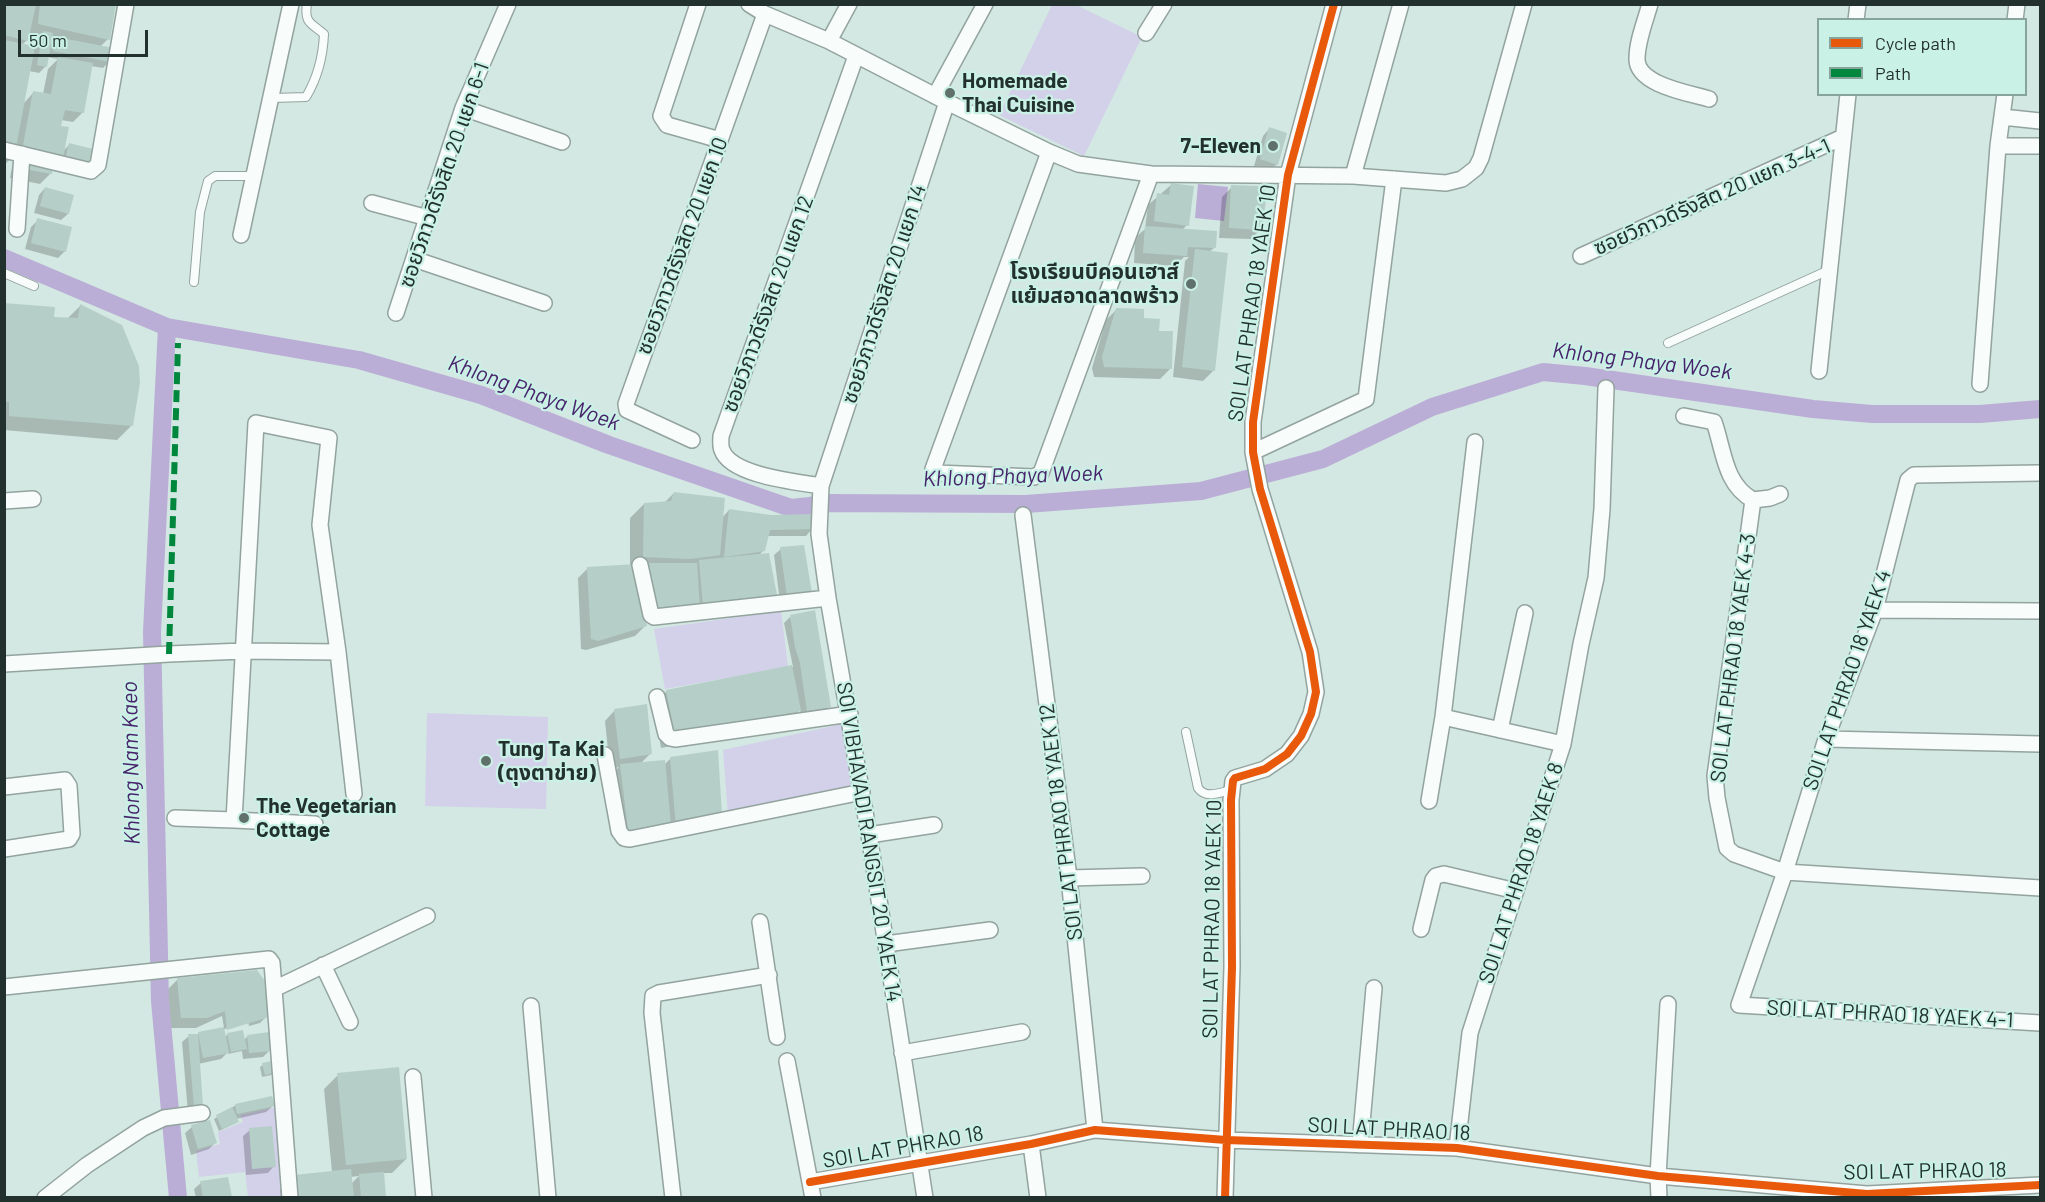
<!DOCTYPE html>
<html>
<head>
<meta charset="utf-8">
<style>
	body { margin:0 }
	#map { position:relative; width:2045px; height:1202px; overflow:hidden; background:#d3e8e2; font-family:Barlow,sans-serif }
	canvas { display:block }
	.frame { position:absolute; inset:0; border:6px solid #22312d; pointer-events:none }
	.legend { position:absolute; left:1817px; top:18px; width:210px; height:78px; box-sizing:border-box; background:#caf1e6; border:2px solid #87a49c; margin:0; padding:8px 10px; list-style:none; font-size:18px; color:#22312d }
	.legend li { display:flex; align-items:center; gap:12px; height:30px }
	.legend b { width:30px; border:2px solid #87a49c }
	.scale { position:absolute; left:18px; top:30px; width:130px; height:27px; box-sizing:border-box; border:3px solid #22312d; border-top:0; padding-left:8px; font-size:18px; line-height:21px; white-space:nowrap; color:#22312d; -webkit-text-stroke:4px #caf1e6; paint-order:stroke }
</style>
</head>
<body>
<div id="map">
<canvas width="2045" height="1202"></canvas>
<div class="frame"></div>
<ul class="legend">
<li><b style="height:8px;background:#e8590c"></b>Cycle path</li>
<li><b style="height:8px;background:#00873e"></b>Path</li>
</ul>
<div class="scale">50 m</div>
</div>
<script>
const ctx = document.querySelector('canvas').getContext('2d');
ctx.lineJoin = 'round';
function fillPath(path, color) { ctx.fillStyle = color; ctx.fill(path, 'evenodd'); }
function strokePath(path, color, width, dash) { ctx.strokeStyle = color; ctx.lineWidth = width; ctx.lineCap = dash ? 'butt' : 'round'; ctx.setLineDash(dash || []); ctx.stroke(path); }
function label(font, color, halo, rows, align = 'center') {
  ctx.font = font + ' Barlow,"Noto Sans Thai",sans-serif'; ctx.lineWidth = 4.5; ctx.setLineDash([]); ctx.textBaseline = 'middle'; ctx.strokeStyle = halo; ctx.fillStyle = color; for (const [text, x, y, turn = 0] of rows) {
    ctx.save(); ctx.translate(x, y); ctx.rotate((+turn || 0) * Math.PI / 180); ctx.textAlign = isNaN(turn) ? turn : align; if (halo) ctx.strokeText(text, 0, 0); ctx.fillText(text, 0, 0); ctx.restore();
  }
}
fillPath(new Path2D(`
	M1052,5h24l66,32 -58,119 -85,-41z
	M781,611l7,56 -123,22 -11,-60z
	M427,713l121,4 -2,92 -121,-3z
	M842,724l13,64 -127,27 -5,-65z
	M277,1107l8,90h-37l-3,-25 -46,5 -3,-26 24,-7 -2,-12 25,-10 -3,-7z`), '#d3d0ea');
fillPath(new Path2D(`
	M1198,184l30,3 -4,34 -29,-3z`), '#baadd6');
fillPath(new Path2D(`
	M4,4h111l-7,35 -8,8 9,15 -6,6 -12,-2 -8,46 -10,10 -12,-2 -1,7 3,24 7,-7 21,6 -39,18 -1,5 -11,11 -30,-6 4,-22 -10,9zM28,34l11,3 -2,2 -2,8 -13,-2 5,-5zM47,57l11,2 -10,10 -5,25 -9,-2 -11,12 6,-33 10,2 7,-7z
	M1269,129l8,35 -7,7 -16,-5 9,-30z
	M1171,185l16,40 -5,5 32,18 -5,4 5,118 -11,11 -30,-4 12,-116 4,-4h-5l-9,9 -41,-3 1,-25 10,-9 3,-24z
	M1232,187l29,42 -10,10 -32,-1 3,-41z
	M45,188l23,26 -7,6 -27,-7 5,-18z
	M38,220l27,31 -7,7 -33,-9 6,-22z
	M4,304l48,14 15,1 13,-13 51,120 -14,14 -113,-10z
	M1117,309l25,11 16,12 12,37 -10,10 -66,-2 -2,-9 14,-48z
	M674,493l48,25 7,-8 83,19 -6,7h-39l-3,14 -5,5 17,40 -7,7 -71,8 -59,-40 7,55 -11,11 -49,14 -5,-1 -3,-71 10,-10 42,-2v-48l14,-14 20,-1z
	M781,549l30,43 -31,10 -6,-47z
	M790,617l40,89 -7,7 -22,4 -1,-7 -14,14 -125,24 -8,-43 14,-14 126,-24 -9,-44z
	M615,710l36,43 -10,10 23,2 7,-7 50,56 -99,28 -8,-70 5,-5 -9,2 -5,-48z
	M178,979l89,37 -7,7 -11,3 -1,-5 -29,10 5,7 4,-4 16,6 4,-4 22,14 -7,7 -20,2 -1,-8 -14,3v-2l-7,7 -23,5 -3,48 -7,1 -6,-71 7,-6 35,-8 -2,-12 -26,12h-25l-4,-38z
	M263,1065l11,7 -3,3 -9,2 -2,-10z
	M338,1075l68,84 -14,14h-9l2,25h-104l-1,-8 14,-14 38,-4 -8,-83zM359,1176l-8,8 -1,-7z
	M236,1105l37,1 -7,6 -30,7 1,2 -3,3 -15,7 -5,-12z
	M192,1127l23,16 -6,6 -18,6 -6,-22z
	M250,1130l24,36 -6,7 -22,2 -3,-39z
	M227,1178l3,20h-34l-2,-9 7,-6z`), '#0003');
strokePath(new Path2D(`
	M4,258l163,69 192,33 122,35 128,50 182,63 19,-2 12,-3 204,1 175,-13 122,-32 109,-52 111,-35 42,4 228,33 59,5h108l60,-5
	M167,327l-15,305 8,369 18,197`), '#baadd6', 18);
fillPath(new Path2D(`
	M4,4h32l-8,37 -24,-6z
	M40,4h76l-6,36 -72,-16z
	M43,31l10,2 -6,34 -10,-2z
	M56,37l58,11 -3,14 -58,-11z
	M4,40l31,6 -21,112 -10,-2z
	M58,57l35,6 -9,50 -19,-3 -4,16 8,1 -6,31 -8,-1 -3,17 -33,-6 14,-77 18,3z
	M1269,127l18,6 -9,32 -18,-6z
	M69,143l24,6 -5,19 -23,-7z
	M1171,183l23,3 -5,40 -35,-5 3,-28 12,2z
	M1231,185l29,1 7,6 -5,38 -33,-2z
	M45,187l29,8 -5,19 -29,-8z
	M37,218l35,9 -6,25 -35,-9z
	M1145,226l72,5 -1,17 -28,-1 -1,9 -44,-3z
	M1195,249l33,4 -13,118 -33,-4z
	M4,303l51,4 -1,10 24,1 2,-14 42,21 17,41 1,17 -7,43 -124,-10v-14h-5z
	M1116,308l28,1v9l16,1 -1,12h14l-1,38 -68,-2 -2,-10z
	M674,492l51,6 -5,57 -30,4 -47,-2 1,-54 27,-2z
	M729,509l42,6 43,-1v15l-44,1 -5,21 -41,6z
	M804,545l8,48 -25,3 -7,-49z
	M769,553l8,42 -74,10 -4,-45z
	M645,563h52l3,48 -44,4z
	M636,564l11,62 -49,15 -7,-2 -4,-72z
	M815,610l16,97 -24,4 -7,-48 -5,-16 -5,-32z
	M792,665l9,46 -126,24 -9,-45z
	M647,704l5,50 -32,5 -6,-50z
	M718,750l4,65 -46,12 -6,-70z
	M665,760l6,66 -42,11 -9,-73z
	M257,970l8,11 4,36 -42,13 -2,-19 -18,7h-26l-4,-40z
	M224,1027l5,26 -26,5 -5,-26z
	M243,1030l4,19 -16,3 -4,-19z
	M269,1032l3,19 -23,2 -2,-18z
	M188,1034h10l5,72 -9,1z
	M273,1061l3,11 -11,3 -3,-12z
	M399,1067l8,92 -61,6 -9,-92z
	M272,1096l3,10 -38,8 -2,-10z
	M232,1107l7,15 -17,7 -6,-14z
	M210,1120l7,23 -19,6 -7,-24z
	M272,1126l4,41 -24,2 -3,-41z
	M351,1169l3,28h-58l-2,-22z
	M384,1172l2,25h-25l-2,-23z
	M228,1177l4,20h-29l-3,-16z`), '#b5cfc8');
const service = new Path2D(`
	M272,98l34,-1c12,-20 17,-40 18,-63 -13,-11 -20,-11 -17,-30
	M4,273l30,13
	M194,282l6,-70 8,-31 7,-5h39
	M1668,343l161,-73
	M1186,732l12,56c8,11 21,5 33,2`);
const minor = new Path2D(`
	M698,4l-37,112 6,9 53,15
	M749,4l16,10 64,27 118,61 102,50 29,12 73,10 202,2 93,7 16,-4 14,-11 5,-10 43,-154
	M1650,4c-5,18 -13,37 -13,55 0,26 52,34 72,40
	M1856,20l2,-16
	M2015,20l2,-16
	M1146,33l18,-29
	M829,41l20,-37
	M935,96l50,-92
	M463,108l99,34
	M2002,117l38,4
	M1998,146h42
	M4,150l87,21 7,-6 28,-161
	M1049,152l-116,317 4,4 97,4 7,-4 110,-299
	M1353,176l48,-172
	M372,203l56,15
	M17,229l5,-75
	M241,235l50,-231
	M1581,256l262,-119
	M414,259l130,44
	M396,313l67,-205 45,-104
	M1819,371l29,-277
	M1980,384l18,-238 7,-52
	M1684,416l30,6c10,28 10,62 39,78
	M692,440l-65,-30 -1,-6 139,-390
	M1253,452l113,-53 28,-220
	M2040,473l-126,2 -6,5 -33,130 -49,129 -41,133 -46,133 301,18
	M821,486c-23,-4 -90,-10 -99,-36 -2,-4 -1,-10 -1,-14l135,-380
	M1780,494l-10,4 -17,2 -38,276 2,22 10,50 7,6 51,18 255,16
	M4,501l29,-2
	M1023,515l46,363 26,252
	M640,565l11,50 3,2 174,-19
	M1875,610l165,1
	M4,664l165,-10 74,-3 95,1
	M657,697l9,37 4,4 5,1 175,-25
	M1500,730l25,-117
	M1826,739l214,5
	M1563,744l18,-100 15,-66 6,-69 4,-121
	M605,755l14,76 5,7 6,1 232,-47
	M4,787l61,-7 4,6 3,48 -3,5 -65,10
	M1429,801l14,-84
	M175,818l59,2
	M315,824l-81,-4 22,-397 73,15 -9,87 18,127 16,142
	M869,835l65,-10
	M1069,878l73,-2
	M760,922l17,115
	M1421,929l12,-49 3,-4 8,-2 72,17
	M886,944l104,-14
	M323,965l27,57
	M4,987l265,-28 3,4 2,26 16,209
	M274,989l153,-73
	M531,1006l17,192
	M902,1053l120,-21
	M787,1061l26,137
	M413,1077l11,121
	M1031,1144l7,54
	M1360,1145l14,-157
	M1457,1148l13,-115 93,-289 -120,-27 32,-275
	M810,1182l221,-38 64,-14 131,10 231,8 201,28 209,18 173,-9
	M45,1198l42,-33 56,-37 21,-10 38,-5
	M673,1198l-21,-185 1,-17 6,-3 110,-18
	M925,1198l-56,-363 -41,-237 -9,-64 2,-48 126,-384
	M1225,1198l7,-231 -1,-167 2,-19 2,-3 30,-9 22,-15 14,-18 10,-22 5,-22 -6,-40 -50,-163 -7,-37v-30l35,-247 46,-171
	M1659,1198l-1,-22 10,-172`);
strokePath(service, '#93a39e', 10);
strokePath(minor, '#93a39e', 18);
strokePath(service, '#f8fcfb', 8);
strokePath(minor, '#f8fcfb', 15);
strokePath(new Path2D(`
	M169,654l9,-311`), '#00873e', 6, [12, 6]);
strokePath(new Path2D(`
	M810,1182l221,-38 64,-14 131,10 231,8 201,28 209,18 173,-9
	M1225,1198l7,-231 -1,-167 2,-19 2,-3 30,-9 22,-15 14,-18 10,-22 5,-22 -6,-40 -50,-163 -7,-37v-30l35,-247 46,-171`), '#e8590c', 8);
for (const [x, y, r, color] of [
	[950,93,6,"#60716c"],
	[1273,146,6,"#60716c"],
	[1191,284,6,"#60716c"],
	[486,761,6,"#60716c"],
	[244,818,6,"#60716c"]
]) { const dot = new Path2D(); dot.arc(x, y, r, 0, 2 * Math.PI); ctx.fillStyle = color; ctx.fill(dot); strokePath(dot, '#caf1e6', 2); }
label('bold 21px', '#22312d', '#caf1e6', [
	["Homemade",962,81],
	["Thai Cuisine",962,105],
	["7-Eleven",1261,146,"right"],
	["โรงเรียนบีคอนเฮาส์",1179,272,"right"],
	["แย้มสอาดลาดพร้าว",1179,296,"right"],
	["Tung Ta Kai",498,749],
	["(ตุงตาข่าย)",498,773],
	["The Vegetarian",256,806],
	["Cottage",256,830]
], 'left');
label('21px', '#22312d', '#caf1e6', [
	["ซอยวิภาวดีรังสิต 20 แยก 6-1",444,175,-71],
	["ซอยวิภาวดีรังสิต 20 แยก 3-4-1",1712,197,-24],
	["ซอยวิภาวดีรังสิต 20 แยก 10",682,246,-70],
	["ซอยวิภาวดีรังสิต 20 แยก 14",884,294,-72],
	["SOI LAT PHRAO 18 YAEK 10",1252,303,-82],
	["ซอยวิภาวดีรังสิต 20 แยก 12",768,304,-70],
	["SOI LAT PHRAO 18 YAEK 4-3",1733,658,-83],
	["SOI LAT PHRAO 18 YAEK 4",1847,680,-71],
	["SOI LAT PHRAO 18 YAEK 12",1061,822,-97],
	["SOI VIBHAVADI RANGSIT 20 YAEK 14",869,842,81],
	["SOI LAT PHRAO 18 YAEK 8",1521,873,-72],
	["SOI LAT PHRAO 18 YAEK 10",1212,919,-89],
	["SOI LAT PHRAO 18 YAEK 4-1",1890,1014,3],
	["SOI LAT PHRAO 18",1389,1129,3],
	["SOI LAT PHRAO 18",903,1147,-10],
	["SOI LAT PHRAO 18",1925,1171,-1]
]);
label('italic 22px', '#47236b', '#caf1e6', [
	["Khlong Phaya Woek",1642,361,7],
	["Khlong Phaya Woek",534,393,20],
	["Khlong Phaya Woek",1013,476,-2],
	["Khlong Nam Kaeo",131,763,-91]
]);
</script>
</body>
</html>
